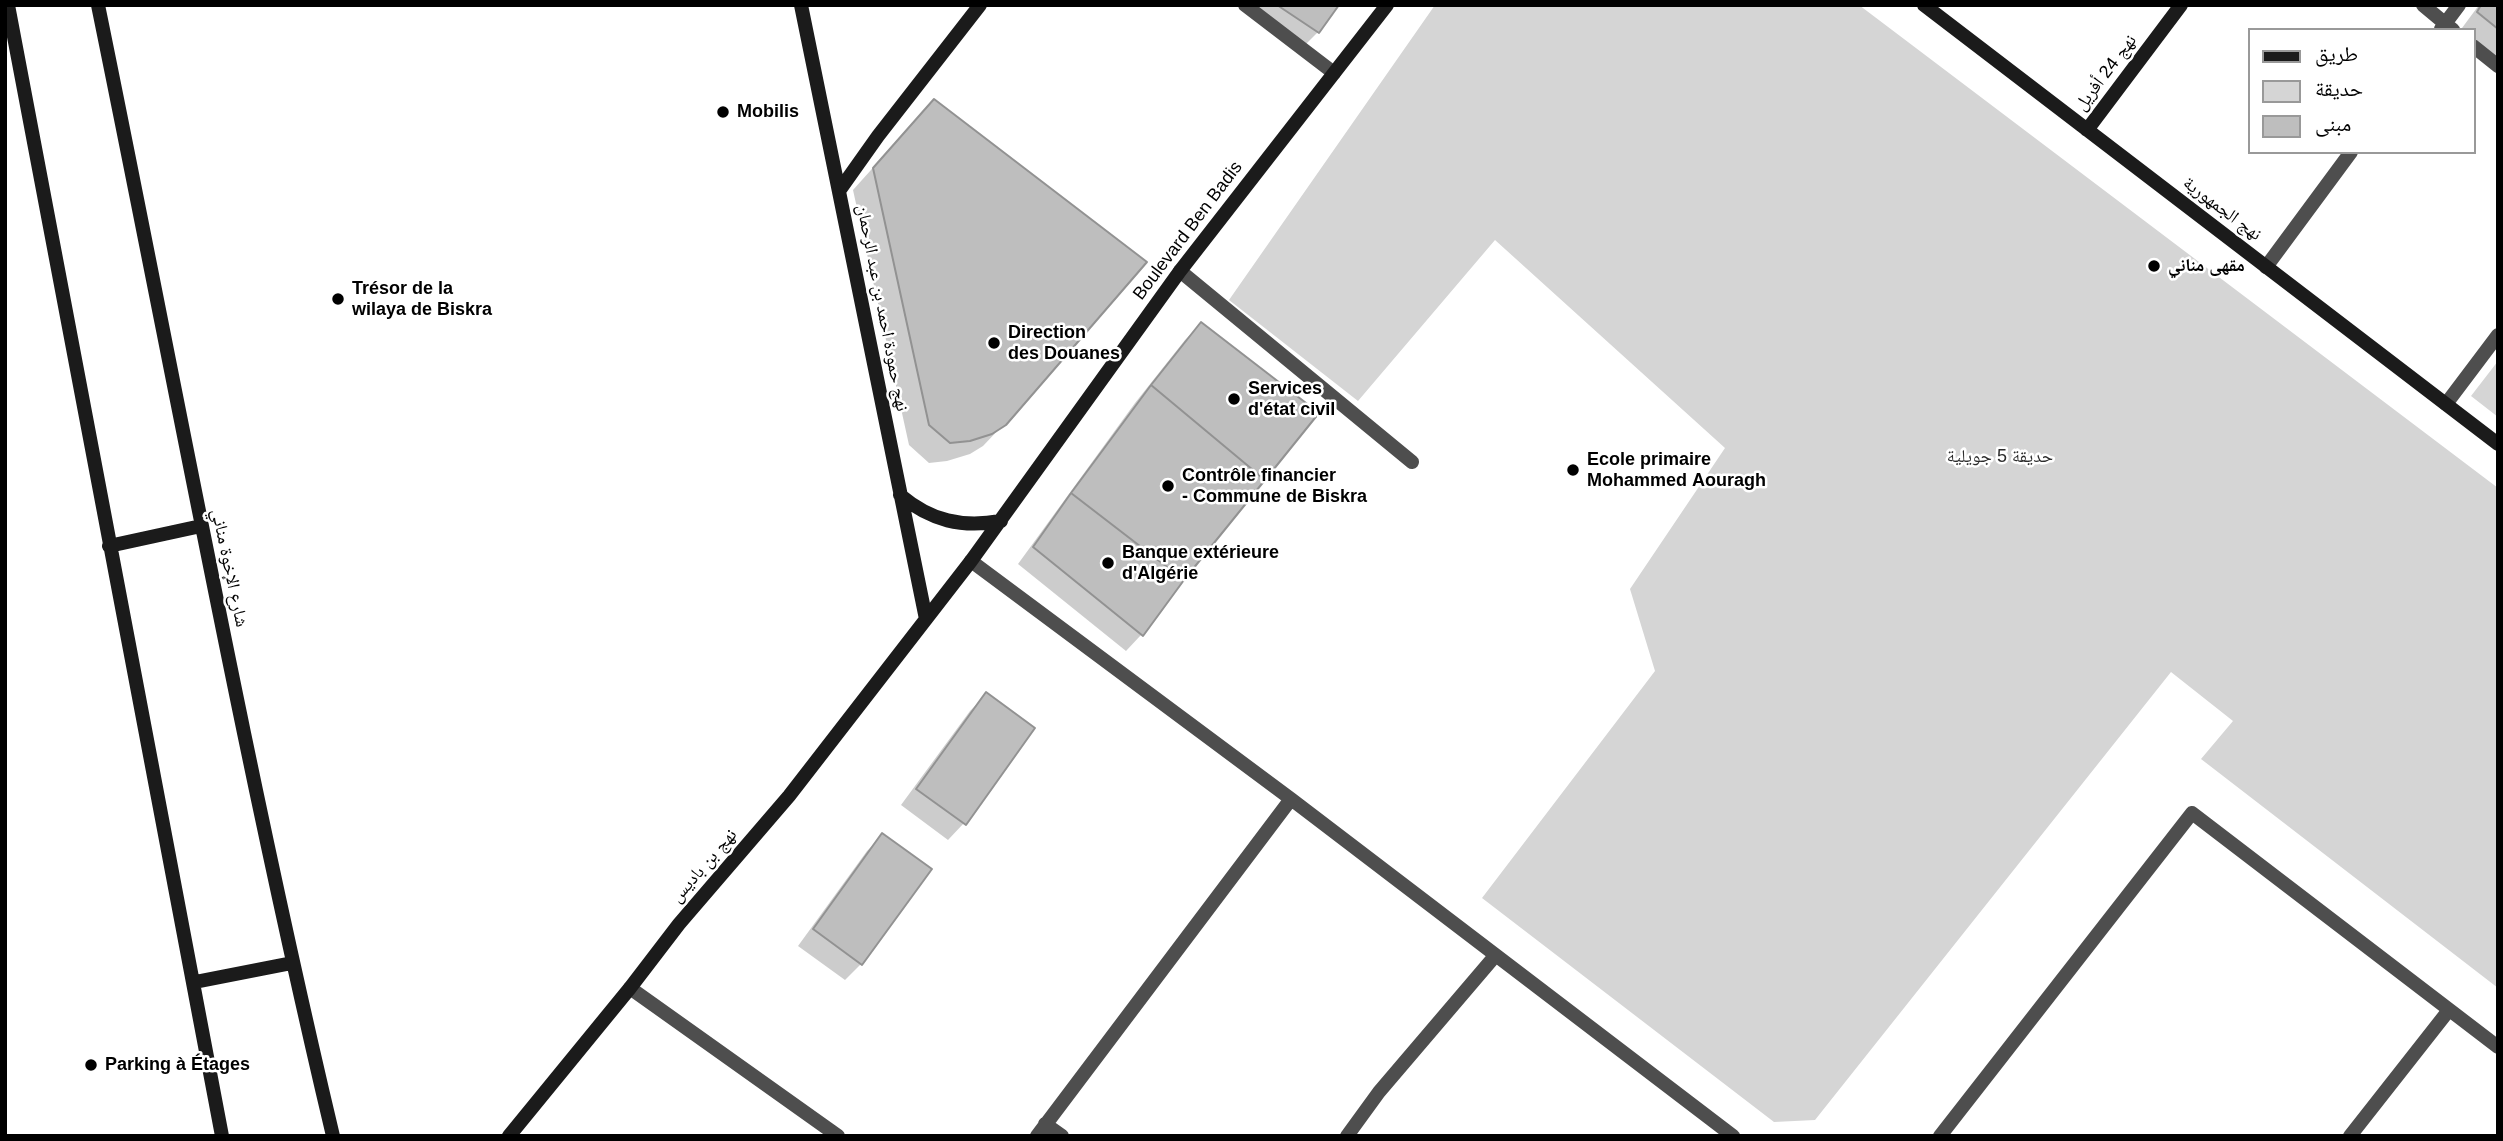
<!DOCTYPE html>
<html>
<head>
<meta charset="utf-8">
<style>
	body { margin:0 }
	#map { position:relative; width:2503px; height:1141px; overflow:hidden; background:#fff; font-family:Arial,"Noto Naskh Arabic",sans-serif }
	canvas { display:block }
	.frame { position:absolute; inset:0; border:7px solid #000; pointer-events:none }
	.legend { position:absolute; left:2248px; top:28px; width:228px; height:126px; box-sizing:border-box; background:#fff; border:2px solid #999; margin:0; padding:9px 12px; list-style:none; font-size:21px; color:#000 }
	.legend li { display:flex; align-items:center; gap:14px; height:35px }
	.legend b { width:35px; border:2px solid #999 }
</style>
</head>
<body>
<div id="map">
<canvas width="2503" height="1141"></canvas>
<div class="frame"></div>
<ul class="legend">
<li><b style="height:9px;background:#1b1b1b"></b>طريق</li>
<li><b style="height:19px;background:#d5d5d5"></b>حديقة</li>
<li><b style="height:19px;background:#bebebe"></b>مبنى</li>
</ul>
</div>
<script>
const ctx = document.querySelector('canvas').getContext('2d');
ctx.lineJoin = 'round';
function fillPath(path, color) { ctx.fillStyle = color; ctx.fill(path, 'evenodd'); }
function strokePath(path, color, width, dash) { ctx.strokeStyle = color; ctx.lineWidth = width; ctx.lineCap = dash ? 'butt' : 'round'; ctx.setLineDash(dash || []); ctx.stroke(path); }
function label(font, color, halo, rows, align = 'center') {
  ctx.font = font + ' Arial,"Noto Naskh Arabic",sans-serif'; ctx.lineWidth = 5; ctx.setLineDash([]); ctx.textBaseline = 'middle'; ctx.strokeStyle = halo; ctx.fillStyle = color; for (const [text, x, y, turn = 0] of rows) {
    ctx.save(); ctx.translate(x, y); ctx.rotate((+turn || 0) * Math.PI / 180); ctx.textAlign = isNaN(turn) ? turn : align; if (halo) ctx.strokeText(text, 0, 0); ctx.fillText(text, 0, 0); ctx.restore();
  }
}
fillPath(new Path2D(`
	M1435,5h424l639,483v500l-297,-229 32,-38 -62,-49 -356,448 -41,2 -292,-224 173,-227 -25,-82 95,-141 -230,-208 -137,161 -129,-101z
	M2498,361v56l-27,-21z`), '#d5d5d5');
fillPath(new Path2D(`
	M1248,5h88l-18,27 -16,16z
	M2479,5h19v53l-25,-20v-8l-11,-2z
	M914,122l90,302 -21,22 -13,8 -23,7 -18,2 -20,-18 -56,-255z
	M1201,324l-18,255 -42,56 -15,16 -108,-87 117,-161 50,-63z
	M986,695l-22,128 -16,17 -47,-35 69,-94z
	M883,835l-22,129 -16,16 -47,-34 69,-95z`), '#0003');
const building = new Path2D(`
	M1277,5h62l-20,28z
	M2481,5h17v24l-21,-17z
	M934,99l213,163 -141,163 -14,9 -22,7 -20,2 -21,-18 -56,-257z
	M1201,322l118,91 -54,67 -114,-95z
	M1151,385l114,95 -81,100 -113,-87z
	M1071,493l113,87 -41,56 -110,-89z
	M986,692l49,36 -69,97 -50,-36z
	M882,833l50,36 -70,96 -49,-36z`);
fillPath(building, '#bebebe');
strokePath(building, '#929292', 2);
strokePath(new Path2D(`
	M1180,271l232,191
	M1940,1136l252,-323 306,234
	M2350,1136l99,-126`), '#4e4e4e', 14);
strokePath(new Path2D(`
	M1245,5l89,68
	M2423,5l30,25
	M2441,29l18,-24
	M2473,46l25,20
	M2266,267l85,-115
	M2446,404l52,-69
	M971,561l320,238 442,337
	M630,988l208,148
	M1045,1124l17,12
	M1037,1136l254,-337
	M1347,1136l32,-44 116,-136`), '#4e4e4e', 14);
strokePath(new Path2D(`
	M8,5l214,1131
	M98,5c77,377 146,756 235,1131
	M801,5l125,614
	M1924,5l574,439
	M2087,130l94,-125
	M839,191l39,-55 102,-131
	M900,495c31,26 62,33 101,26
	M109,546l92,-20
	M195,982l97,-19
	M509,1136l121,-148 49,-64 110,-128 182,-235 209,-290 207,-266`), '#1b1b1b', 14);
for (const [x, y, r, color] of [
	[723,112,7,"#000"],
	[2154,266,7,"#000"],
	[338,299,7,"#000"],
	[994,343,7,"#000"],
	[1234,399,7,"#000"],
	[1573,470,7,"#000"],
	[1168,486,7,"#000"],
	[1108,563,7,"#000"],
	[91,1065,7,"#000"]
]) { const dot = new Path2D(); dot.arc(x, y, r, 0, 2 * Math.PI); ctx.fillStyle = color; ctx.fill(dot); strokePath(dot, '#fff', 2.5); }
label('18px', '#000', '#fff', [
	["نهج 24 أفريل",2106,73,-53],
	["نهج الجمهورية",2222,209,37],
	["Boulevard Ben Badis",1188,231,-53],
	["نهج حمودة احمد بن عبد الرحمان",882,308,79],
	["شارع الإخوة مناني",229,568,78],
	["نهج بن باديس",704,866,-49]
]);
label('bold 18px', '#000', '#fff', [
	["Mobilis",737,112],
	["مقهى مناني",2168,266],
	["Trésor de la",352,289],
	["wilaya de Biskra",352,310],
	["Direction",1008,333],
	["des Douanes",1008,354],
	["Services",1248,389],
	["d'état civil",1248,410],
	["Ecole primaire",1587,460],
	["Mohammed Aouragh",1587,481],
	["Contrôle financier",1182,476],
	["- Commune de Biskra",1182,497],
	["Banque extérieure",1122,553],
	["d'Algérie",1122,574],
	["Parking à Étages",105,1065]
], 'left');
label('18px', '#2c2c2c', '#fff', [
	["حديقة 5 جويلية",2000,457]
]);
</script>
</body>
</html>
